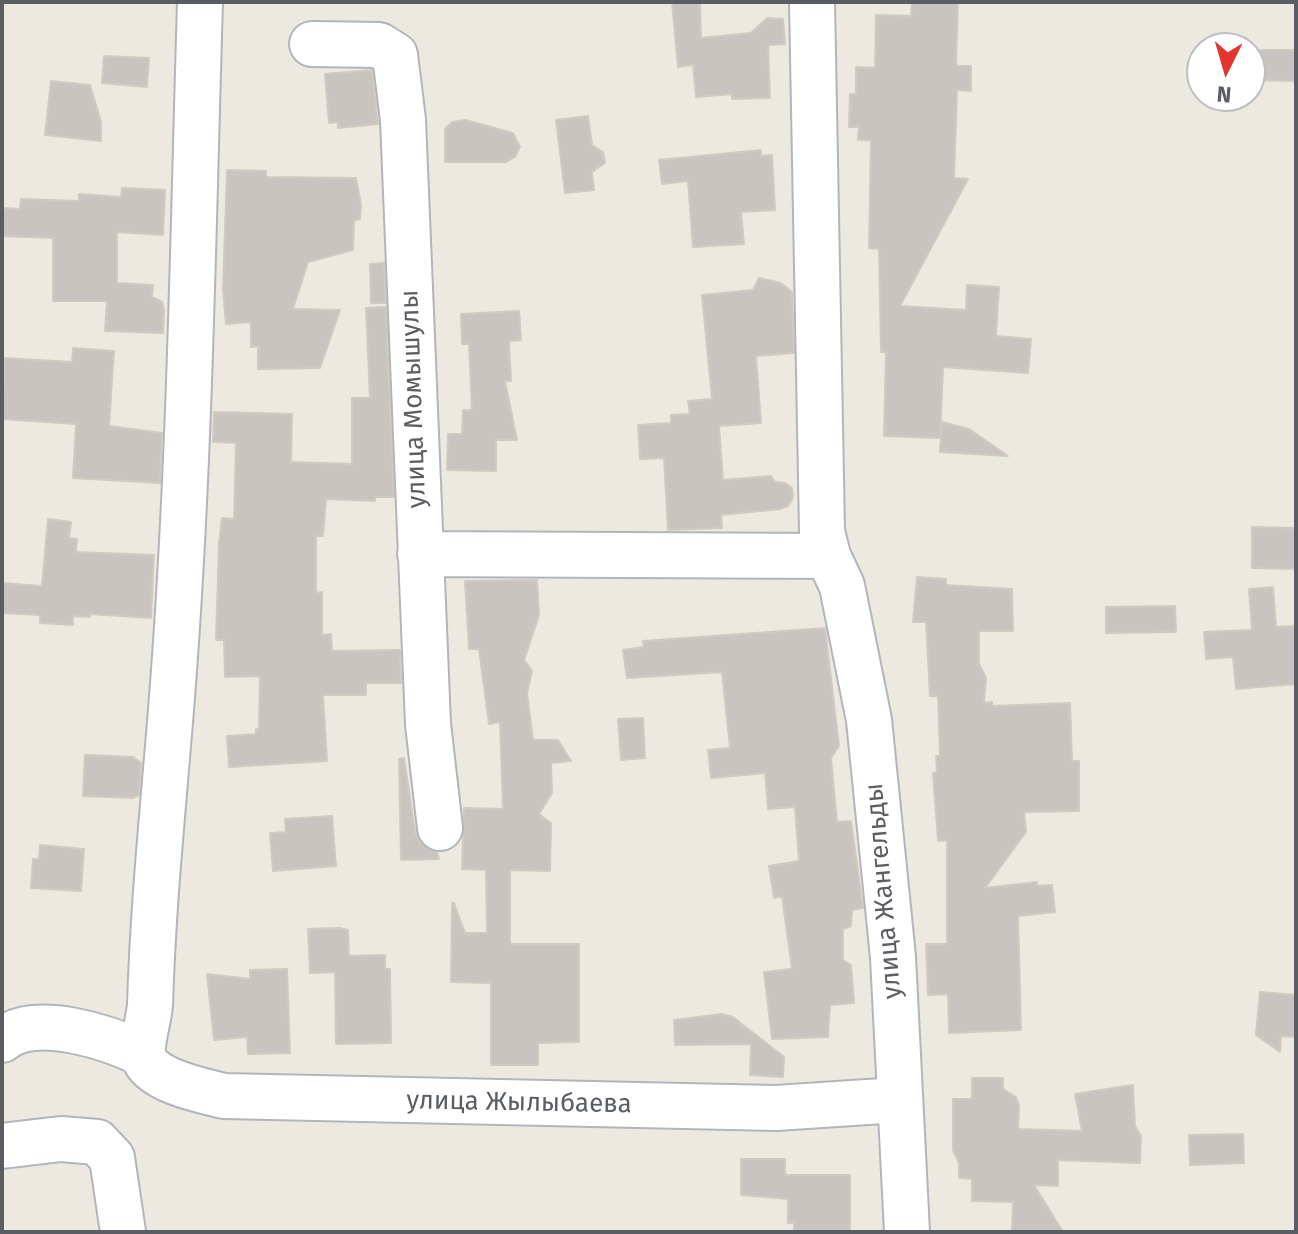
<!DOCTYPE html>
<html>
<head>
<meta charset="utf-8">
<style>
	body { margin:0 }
	#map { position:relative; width:1298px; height:1234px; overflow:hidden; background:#ece9e1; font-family:"Fira Sans",sans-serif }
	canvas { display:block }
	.frame { position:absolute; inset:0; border:4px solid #5a5e62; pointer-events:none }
	.north { position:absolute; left:1186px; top:32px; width:80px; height:80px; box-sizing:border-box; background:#fff; border:2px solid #bdbfc0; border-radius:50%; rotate:185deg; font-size:22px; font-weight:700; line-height:32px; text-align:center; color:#5a5e62 }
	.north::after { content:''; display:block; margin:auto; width:28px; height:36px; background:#e33430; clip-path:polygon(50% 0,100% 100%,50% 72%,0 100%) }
</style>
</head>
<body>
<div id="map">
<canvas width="1298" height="1234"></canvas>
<div class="frame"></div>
<div class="north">N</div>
</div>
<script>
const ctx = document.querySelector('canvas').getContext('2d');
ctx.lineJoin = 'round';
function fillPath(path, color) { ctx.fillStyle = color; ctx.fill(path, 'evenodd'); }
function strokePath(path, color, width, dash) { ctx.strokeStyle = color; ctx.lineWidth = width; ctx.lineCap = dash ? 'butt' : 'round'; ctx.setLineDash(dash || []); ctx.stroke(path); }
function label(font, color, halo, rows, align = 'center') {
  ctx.font = font + ' "Fira Sans",sans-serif'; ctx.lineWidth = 6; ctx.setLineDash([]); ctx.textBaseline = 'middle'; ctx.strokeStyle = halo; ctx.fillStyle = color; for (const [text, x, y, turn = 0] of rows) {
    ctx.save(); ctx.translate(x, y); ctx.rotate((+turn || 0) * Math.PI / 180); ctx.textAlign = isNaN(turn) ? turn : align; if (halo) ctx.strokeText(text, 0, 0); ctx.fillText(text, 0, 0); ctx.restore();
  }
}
const building = new Path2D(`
	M672,2h28l1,36 50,-5 16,-15 16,1 2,25 -17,1 2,53 -38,1v-5l-36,3 -3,-32 -15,2z
	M912,2h46l-2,59 1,5h14v25l-14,-1 -3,88 14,1 -68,127 66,4 1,-25 32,2 -3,49 35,3 -3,34 -85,-6 -3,71 -56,-2 2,-84h-5l-2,-103 -10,-1 2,-108h-13l1,-13h-10l1,-33h6v-27l19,1 1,-53 35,1z
	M1251,50h45v31l-46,-1z
	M104,56l45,2 -2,29 -45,-4z
	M372,70l6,54 -40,4v-6l-9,1 -4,-49z
	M51,81l39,4 11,37v19l-56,-6z
	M588,116l4,29 11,7 2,11 -13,9 2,18 -29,3 -9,-73z
	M465,120l48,13 7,14 -5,10 -9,5h-61v-33l7,-7z
	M761,150v6l11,-1 3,55 -34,2 3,32 -51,3 -5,-66 -26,3 -3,-24z
	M227,170l39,1v6l90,1 5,27 -1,14 -6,2 -1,29 -45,12 -15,47 47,1 -20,58 -62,1v-23l-7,1v-25l-25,2 -3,-35z
	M122,188l43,2 -2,45 -46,-3v51l36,2 -1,12 10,5 2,7 -1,24 -58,-2 2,-30h-54v-63l-51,-2v-28l18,1 1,-10 58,2v-7l42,3z
	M384,263l2,40h-15l-1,-39z
	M759,278l22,5 11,9 2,61 -38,3 5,67 -42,3 4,54 48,-4 4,6 10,1 7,5 1,10 -5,8 -8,3 -59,6 1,13 -54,2 -4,-72 -24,1 -2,-34 33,-2v-8l19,-1 -2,-13 24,-2 -10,-104 51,-5z
	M386,307l8,190h-19v4l-49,-2 -3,37h-7v57l6,-1v43l9,-1 1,17 68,-1 1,33h-35v12h-43l4,66 -98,6 -2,-31 29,-2v-5h3l1,-53 -35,1 -1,-37h-8l3,-97 3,-25 12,1 2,-76 -23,-1 1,-30 78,2 -1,48 61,2v-66h18l-4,-90z
	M519,311l2,29 -12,1 2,40h-6l12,59h-21v31l-49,-1 1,-36h14l1,-24h9l-3,-66h-7l-1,-30z
	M73,348l41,3 -5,75 53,7 -2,50 -87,-5 3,-54 -74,-5 3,-61 67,4z
	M942,422l27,7 39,27 -68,-4z
	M48,519l23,3 -2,16 8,1 -1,13 78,3 -3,63 -61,-4v3l-17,-1v9l-33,-2v-8l-38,-2v-30l40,3z
	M1252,527l44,1v41l-44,-1z
	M917,577l29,2v6l66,4 1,42h-34v33l7,14 -2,25 8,-1v4l78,-3 2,58h7v50l-55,1 2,20 -41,56 52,-6v4l15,-1 3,27 -37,4 3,114 -72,3 -1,-39 -20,1 -2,-51h21v-104l-9,1 -5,-68 4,-1 -1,-16h4l-2,-60h-8l-4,-74h-13z
	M537,580l2,35 -15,45 8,11 -5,22 6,47h25l13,21 -20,2 1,30 -13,21 12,9 -1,48 -40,-1v74h69v98l-41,1v22h-47v-82l-40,-1 1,-79h2l11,30h22l-1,-63 -24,-1 2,-61 39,1 -3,-87 -11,2 -10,-75h-10l-4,-68z
	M1273,587l3,40 20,-1v58l-60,5 -3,-32 -27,2 -2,-27 48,-2 -3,-41z
	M1175,606l1,26 -70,1v-26z
	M825,628l14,118 -8,12 6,64 14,-1 12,87 -11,2 -1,16 -8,3v31l8,5 3,38 -24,2 -2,32 -56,2 -8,-67 28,-3 -10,-73 -8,2 -5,-32 30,-5 -4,-54 -27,2 -3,-36 -54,5 -3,-28 22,-2 -8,-76 -95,6 -4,-28 21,-3 -1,-6z
	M643,718l2,40 -24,2 -3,-41z
	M85,755l48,2 8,6 -2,32 -6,3 -50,-2z
	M404,758l11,74 5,11 17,9 2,7 -38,1 -2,-101z
	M332,816l4,50 -63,5 -3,-38 16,-1 -1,-13z
	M40,845l44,4 -3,42 -50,-3 2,-29h6z
	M340,928l8,2 1,26 36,-1v14h5l1,74 -55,1 -1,-72 -25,1 -2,-44z
	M287,969l3,84 -42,1 -1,-17 -33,3 -7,-66 43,5v-9z
	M1260,992l36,3v42l-15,-1 -1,16 -24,-17z
	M722,1014l11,3 51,40 -1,20 -33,-2 1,-31 -76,1 -1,-25z
	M972,1078h31v11l13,8 3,9 -1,23 64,2 -7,-37 58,-9 2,41 6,10 -1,27 -82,-3v26l-24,-1 29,47h-51l1,-30 -41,-1v-22l-13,-1v-15l-6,-13v-51h19z
	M1243,1134l1,29 -54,2 -1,-30z
	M741,1159h44v16h65v57h-56v-9h-6v-24l-47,-4z`);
fillPath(building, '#c8c4bf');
strokePath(building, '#d1cac0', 2);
const minor = new Path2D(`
	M200,2c-7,232 -10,464 -28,695 -8,103 -19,205 -22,308 -1,15 -10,40 -6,53 8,23 60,33 80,38l552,12 122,-8
	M812,2l10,529 6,25 14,30 27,134 24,237 14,275
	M312,44l67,1 16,10 8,65 25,604 12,104
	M420,554l408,2
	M2,1040c33,-28 108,-2 141,14
	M2,1146l59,-7 36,3 15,16 11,74`);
strokePath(minor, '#b2b5b9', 48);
strokePath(minor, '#fff', 44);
label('26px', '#5a5e62', '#fff', [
	["улица Момышулы",414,399,-92],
	["улица Жангельды",884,891,-95],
	["улица Жылыбаева",519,1103,1]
]);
</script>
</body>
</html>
